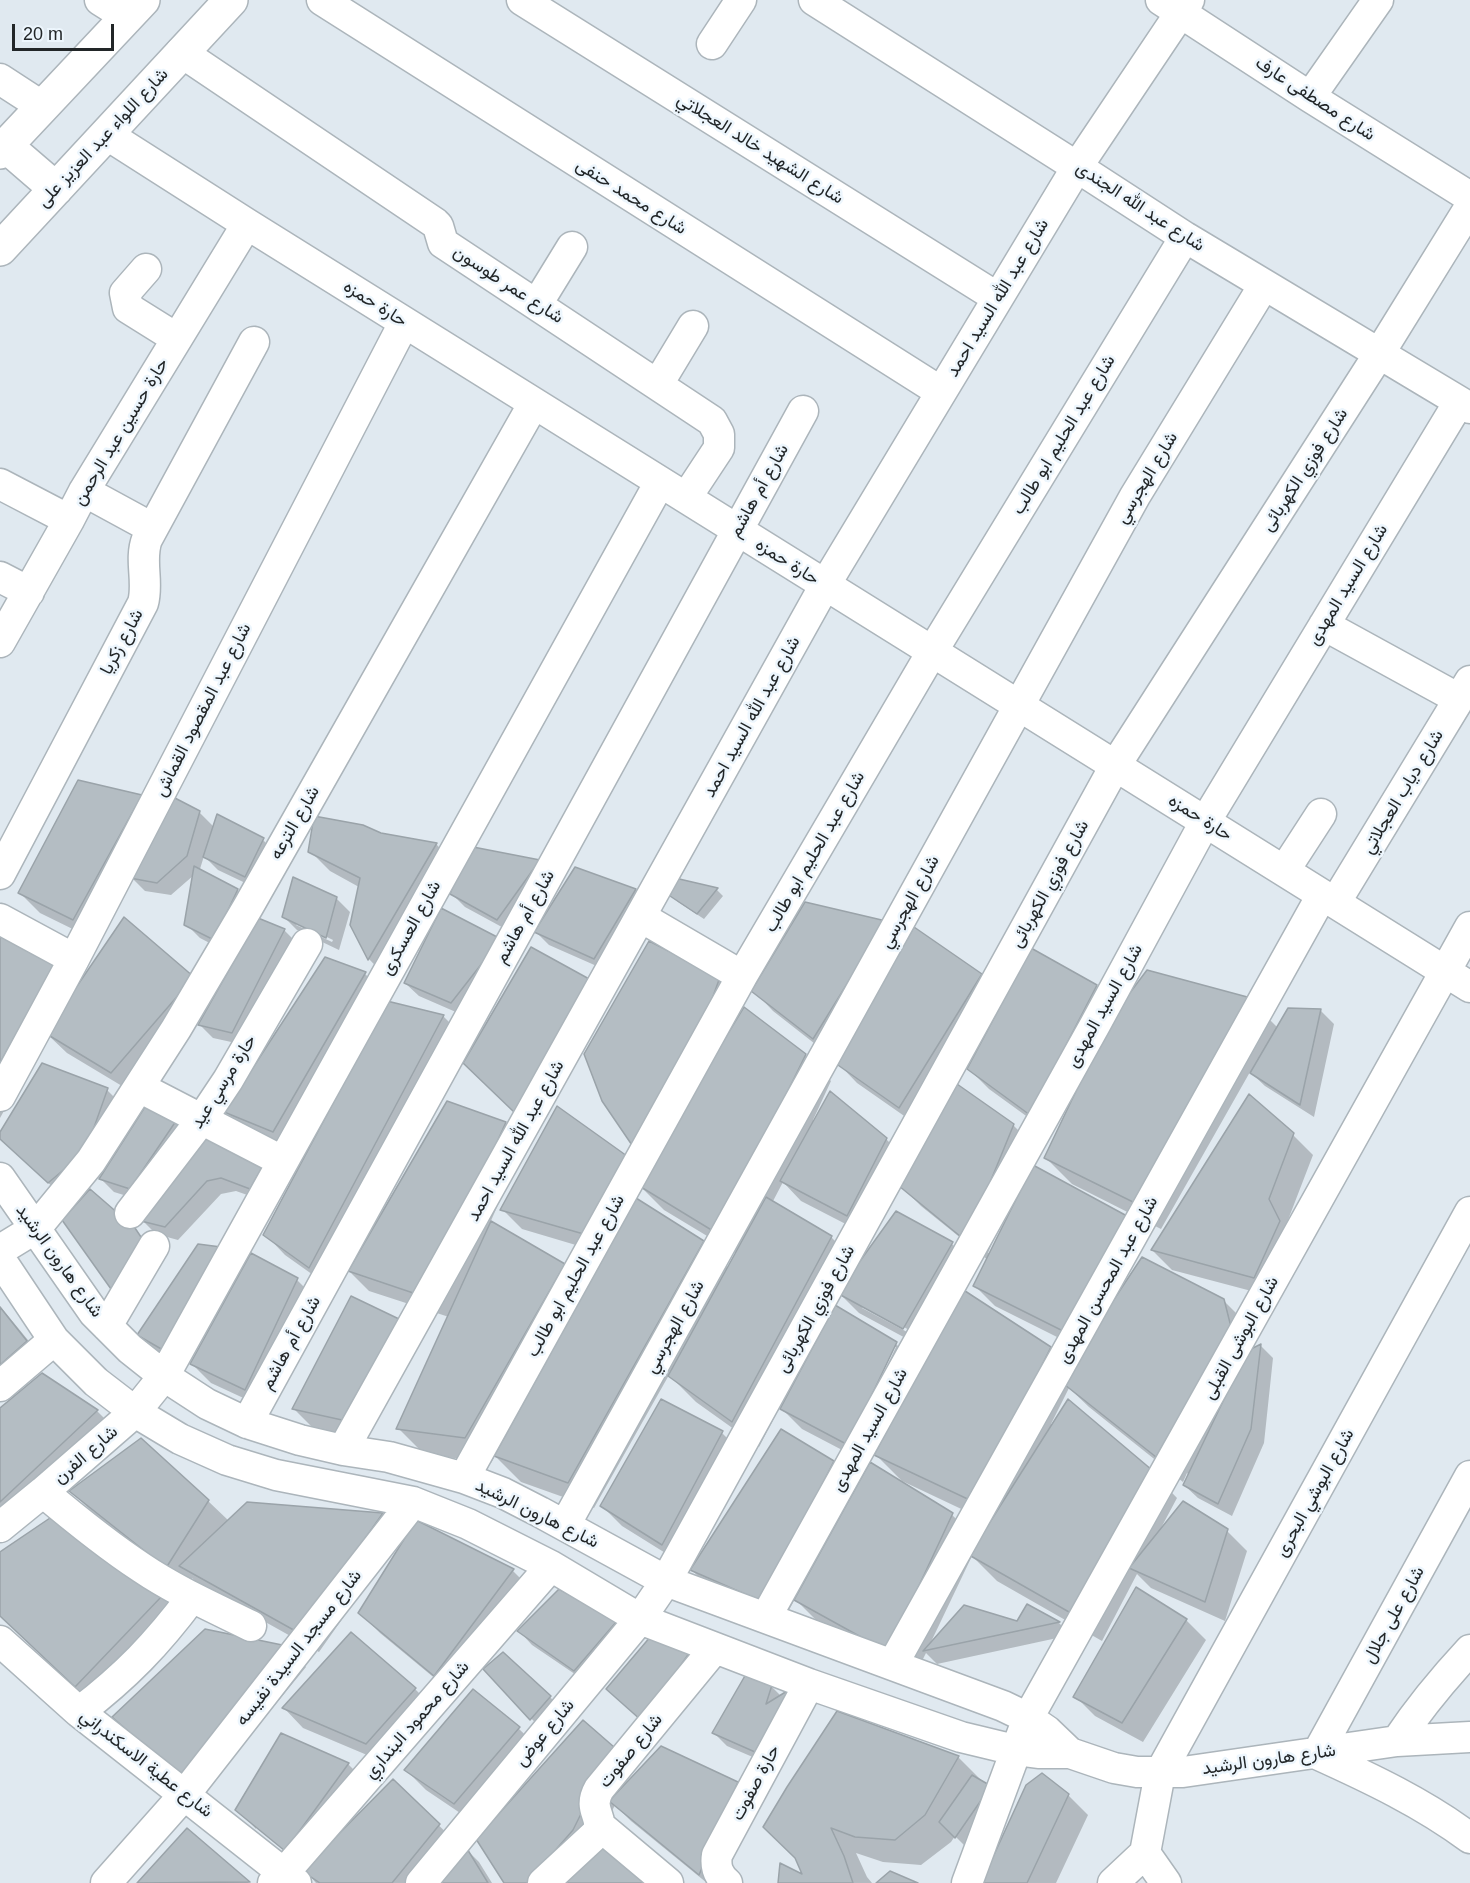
<!DOCTYPE html>
<html>
<head>
<meta charset="utf-8">
<style>
	body { margin:0 }
	#map { position:relative; width:1470px; height:1883px; overflow:hidden; background:#e0e9f0; font-family:Arial,sans-serif }
	canvas { display:block }
	.scale { position:absolute; left:12px; top:24px; width:102px; height:27px; box-sizing:border-box; border:3px solid #222628; border-top:0; padding-left:8px; font-size:18px; line-height:21px; white-space:nowrap; color:#222628; -webkit-text-stroke:4px #edf6fd; paint-order:stroke }
</style>
</head>
<body>
<div id="map">
<canvas width="1470" height="1883"></canvas>
<div class="scale">20 m</div>
</div>
<script>
const ctx = document.querySelector('canvas').getContext('2d');
ctx.lineJoin = 'round';
function fillPath(path, color) { ctx.fillStyle = color; ctx.fill(path, 'evenodd'); }
function strokePath(path, color, width, dash) { ctx.strokeStyle = color; ctx.lineWidth = width; ctx.lineCap = dash ? 'butt' : 'round'; ctx.setLineDash(dash || []); ctx.stroke(path); }
function label(font, color, halo, rows, align = 'center') {
  ctx.font = font + ' Arial,Vazirmatn,sans-serif'; ctx.lineWidth = 5; ctx.setLineDash([]); ctx.textBaseline = 'middle'; ctx.strokeStyle = halo; ctx.fillStyle = color; for (const [text, x, y, turn = 0] of rows) {
    ctx.save(); ctx.translate(x, y); ctx.rotate((+turn || 0) * Math.PI / 180); ctx.textAlign = isNaN(turn) ? turn : align; if (halo) ctx.strokeText(text, 0, 0); ctx.fillText(text, 0, 0); ctx.restore();
  }
}
fillPath(new Path2D(`
	M78,782l63,15 20,20 -68,122 -53,-26 -20,-20z
	M199,812l15,15 49,13 13,13 -18,36 -40,-19 -14,-14 -4,13 37,21 13,13 -23,49 -27,-14 -14,-14 8,-49 -23,20 -26,-4 -13,-13z
	M380,835l57,10 19,20 -68,114 -19,-20 -18,-35 8,-37 -29,-16 -20,-20z
	M540,861l-29,71 -46,-25 -13,-13z
	M575,869l61,21 13,13 -41,68 -59,-26 -13,-13z
	M676,880l41,10 6,6 -19,23 -26,-17 -7,-6z
	M336,898l14,14 -11,38 -42,-20 -14,-14zM296,922l37,18 -1,2 -36,-17z
	M259,920l25,10 14,14 -53,101 -32,-7 -13,-13z
	M885,922l21,21 75,32 20,20 -81,132 -63,-44 -24,-25 -60,-47 -20,-21z
	M0,932l64,72 129,-25 19,19 -80,94 -65,-39 -20,-19 -47,84z
	M500,940l-35,76 -46,-20 -14,-13z
	M1031,950l65,36 20,20 134,-6 28,28 11,-18 32,1 13,13 -20,93 -49,-31 -15,-14 -89,157 -89,-45 -26,-26 59,-124 -54,100 -62,-45 -20,-20z
	M365,974l20,19 -91,158 -49,-19 -19,-20z
	M719,978l20,21 -15,40 81,16 26,26 -18,39 73,19 20,20 -39,76 -66,-34 -18,-19 -11,21 59,34 28,28 37,-52 56,31 20,20 -48,84 -65,-35 -19,-19 -6,12 62,38 20,20 -47,99 83,52 27,26 12,-18 -89,-42 -26,-26 174,-107 21,20 12,-18 -88,-44 -20,-20 13,-26 -67,-54 -20,-20 112,-61 20,20 -45,108 158,-16 -30,59 107,4 27,27 5,21 5,-3 13,13 -9,85 -32,73 -34,-18 -14,-13 5,-10 -2,-2 -4,9 -94,-75 -20,-19 -18,36 100,47 26,27 -16,30 66,3 20,20 -22,70 -74,-33 -14,-14 -35,67 -105,-60 -25,-25 -42,88 88,-21 10,-17 31,17 12,12 -134,29 -11,-11 -12,24 -92,-51 -27,-27 -12,22 -72,-31 -19,-20 90,-139 51,32 20,20 -48,94 3,2 63,-114 -25,-13 50,-105h-3l-49,104 -42,-22 -22,-22 -21,40 -63,-45 -27,-27 -75,133 -73,-26 -26,-26 -4,7 -67,-9 -26,-26 51,-111 -80,-26 -20,-20 156,-148 20,20 -35,80 74,42 24,24 18,-35 -84,-25 -20,-20 124,-52zM641,1187l23,23 73,44 -8,15 -26,-26 -68,-43zM862,1304l49,27 -2,2 -47,-25z
	M443,1016l20,20 -133,251 -45,-32 -20,-21z
	M107,1090l20,20 -16,43 -12,24 2,1 74,-56 14,13 -46,66 -29,-9 -15,-15 -30,25 -50,-46 -19,-21z
	M1293,1135l20,20 -25,65 11,22 -25,55 -102,-27 -20,-20z
	M208,1136l55,30 1,35 -28,-10 -15,3 -43,46 -22,-6 -13,-13z
	M198,1245l-22,118 -23,-15 -14,-13z
	M251,1255l46,25 20,20 -52,108 -54,-25 -19,-19z
	M0,1306l46,56 -46,39z
	M398,1320l-36,119 -49,-11 -20,-20z
	M42,1375l55,36 20,20 -117,110v-131z
	M662,1401l60,32 20,20 -59,111 -61,-38 -20,-20z
	M71,1491l137,10 21,20 19,-18 134,11 20,20 -83,118 -118,-66 -9,-8 -5,9 -96,-76z
	M417,1522l96,49 20,20 -78,104 -75,-62 -20,-20z
	M0,1554l162,42 26,26 -86,91 -102,-98z
	M559,1591l57,31 13,13 -41,48 -56,-38 -13,-14z
	M1186,1620l20,20 -63,102 -48,-26 -20,-20z
	M287,1647l19,20 -105,129 -67,-59 -20,-20z
	M485,1669l65,28 13,14 -19,21z
	M771,1686l11,11 -13,67 -42,-18 -13,-13z
	M415,1689l20,20 -49,54 -83,-35 -19,-20z
	M473,1691l46,38 20,19 -64,75 -49,-33 -20,-20z
	M282,1735l66,29 20,20 -58,78 83,-81 66,64 -31,38h-112l-25,-29 -35,-29v4l-19,-20z
	M958,1757l26,26 6,4 -21,63 -14,-14 -4,6 -30,23 -38,-3 -27,-9 11,24 5,6h-93l26,-6 -9,-19 -31,-31z
	M634,1768l-9,17 112,-1 20,20 -34,79h-16l-76,-62 -16,-16 -24,48 57,30h-143l-27,-44z
	M1068,1795l20,20 -32,68h-73z
	M187,1830l62,53h-110z
	M466,1849l13,13 13,21h-54z`), '#0003');
const building = new Path2D(`
	M78,780l64,15 -69,125 -55,-27z
	M173,797l27,14 -13,45 -30,27 -27,-5 20,-32z
	M217,814l47,24 -19,39 -42,-20z
	M314,816l49,9 18,8 56,10 -69,117 -18,-35 10,-47 -52,-26z
	M468,846l72,14 -43,60 -47,-26z
	M194,866l44,23 -24,51 -30,-15z
	M575,867l61,22 -42,70 -60,-27z
	M293,877l44,20 -11,41 -44,-21z
	M675,878l43,10 -21,26 -27,-18z
	M805,902l81,19 -73,118 -62,-48z
	M441,908l60,31 -50,64 -47,-20z
	M124,917l70,60 -83,96 -66,-40z
	M258,918l27,11 -53,104 -34,-8z
	M914,927l68,47 -83,134 -64,-45z
	M0,930l56,33 -56,100z
	M649,941l71,36 -13,36 -71,138 -34,-50 -18,-47z
	M531,947l60,33 -76,133 -52,-50z
	M1031,948l66,37 -67,130 -63,-46z
	M325,957l41,15 -93,160 -49,-20z
	M1147,970l104,28 -116,205 -91,-45 67,-140z
	M387,1001l57,14 -135,253 -46,-33z
	M744,1007l62,47 -88,180 -82,-50z
	M1288,1008l33,1 -21,96 -50,-32z
	M42,1063l66,25 -16,45 -13,24 -31,26 -48,-44v-7z
	M957,1084l57,40 -48,117 -67,-55z
	M830,1091l57,47 -40,78 -67,-35z
	M1249,1094l45,39 -25,66 11,22 -26,57 -103,-28z
	M447,1101l59,21 -78,176 -80,-27z
	M148,1102l28,19 -46,68 -31,-10z
	M557,1106l70,50 -40,79 -87,-25z
	M208,1134l56,30 -14,25 -29,-11 -14,3 -42,46 -24,-6z
	M1033,1165l94,51 -60,117 -94,-47z
	M90,1189l45,39 8,12 -32,49 -49,-69z
	M766,1197l66,39 -100,186 -64,-46z
	M636,1198l68,43 -136,242 -74,-27z
	M896,1211l57,31 -50,87 -66,-36z
	M491,1221l74,43 -100,174 -69,-9z
	M198,1244l23,3 -58,103 -26,-15z
	M251,1253l47,25 -53,112 -55,-26z
	M1142,1257l82,42 7,28 -75,130 -96,-76z
	M962,1289l89,58 -77,155 -100,-47z
	M351,1296l48,23 -57,101 -50,-11z
	M835,1305l62,37 -49,103 -68,-36z
	M0,1307l27,34 -27,24z
	M1261,1344l-10,85 -33,75 -35,-19 64,-134z
	M42,1373l56,37 -98,92v-94z
	M661,1399l62,32 -61,114 -62,-39z
	M1068,1399l84,71 -76,146 -107,-61z
	M781,1429l53,32 -71,141 -73,-32z
	M141,1438l68,62 -43,68 -97,-77z
	M870,1462l83,51 -65,139 -94,-52z
	M1183,1501l45,28 -23,73 -76,-34z
	M247,1502l136,11 -84,120 -120,-67z
	M50,1518l113,77 -88,92 -75,-71v-64z
	M416,1520l98,49 -80,107 -76,-63z
	M1136,1587l51,32 -65,104 -49,-26z
	M559,1589l58,32 -43,50 -57,-40z
	M1027,1604l33,18 -137,29 41,-46 53,16z
	M205,1629l82,17 -107,131 -68,-60z
	M351,1632l65,56 -50,56 -84,-36z
	M651,1636l39,16 -48,69 -36,-32z
	M503,1652l48,44 -21,24 -47,-51z
	M746,1674l26,11 -6,19 26,-16 -37,64 -43,-19z
	M473,1689l47,38 -66,77 -50,-34z
	M837,1711l122,45 -34,59 -30,25 -40,-3 -24,-9 13,28 9,27h-75l2,-20 22,11 -7,-16 -32,-31 24,-40z
	M583,1720l31,27 -41,83 -46,53h-23l-28,-44z
	M281,1733l68,30 -64,88 -50,-41z
	M661,1746l77,36 -39,93 -90,-74z
	M1042,1773l27,21 -42,89h-46l45,-98z
	M972,1775l19,11 -36,52 -16,-16z
	M393,1779l47,45 -48,59h-72l-18,-12z
	M187,1828l63,54 -113,1z
	M598,1845l49,35 -4,3h-84z
	M466,1847l22,36h-52z
	M890,1871l28,12h-42z`);
fillPath(building, '#b4bdc3');
strokePath(building, '#9aa3a9', 1.5);
const minor = new Path2D(`
	M100,0l27,17
	M322,0l619,392
	M522,0l476,298
	M814,0l263,167 108,70 285,171
	M1161,0l149,97 160,100
	M712,44l29,-44
	M181,52l254,171 3,3 5,17 269,178 7,13v14l-33,50
	M0,79l43,28
	M1310,97l68,-97
	M106,134l141,90 1223,763
	M146,269l-21,24 3,15 48,30
	M537,304l35,-57
	M658,384l35,-58
	M0,484l69,36
	M84,491l68,37
	M0,577l29,15
	M1324,625l135,74
	M0,642l69,-122 15,-29 163,-267
	M1284,871l37,-57
	M0,874l143,-271c6,-21 -4,-43 4,-64l107,-197
	M1335,903l135,-222
	M641,917l101,59
	M0,919l74,40
	M139,1087l143,74
	M0,1096l74,-137 330,-636
	M0,1178l94,135 36,36 34,27 43,28 40,19 53,17 43,10 46,7 75,21 39,15 37,19 126,69 337,125 25,12 19,13 23,22
	M130,1213l72,-94 26,-39 79,-136
	M0,1250l36,-22 55,-67 85,-132 72,-122 286,-504
	M0,1259l54,81 42,42 39,30 45,27 47,21 49,15 137,27 55,22 83,42 89,53 169,65 152,53 54,13 23,3h32l44,15 23,4h46l214,-31 73,-4
	M107,1326l47,-80
	M0,1386l54,-46
	M247,1423l556,-1012
	M343,1450l482,-865 252,-418 112,-167
	M1470,1476l-153,278c53,24 106,49 153,84
	M464,1478l278,-502 190,-324 253,-415
	M43,1492c32,27 64,53 99,76 34,23 73,40 109,58
	M565,1525l570,-1029 129,-211
	M0,1527l43,-35 92,-80 29,-36 496,-894
	M766,1617l330,-594 109,-201 254,-420
	M0,1641l79,71 217,171
	M893,1664l429,-769
	M79,1712c47,-36 78,-68 113,-115
	M1397,1741c22,-33 46,-62 73,-91
	M600,1826l68,57
	M1145,1853l21,30
	M106,1883l79,-89 228,-292
	M273,1883l11,-10 267,-307
	M421,1883l219,-264 26,-38 449,-815 264,-412 91,-147
	M543,1883l55,-51c6,-16 -11,-22 1,-43l116,-141
	M727,1883c-9,-8 -12,-16 -10,-28l92,-171
	M967,1883l61,-165 442,-791
	M1113,1883l32,-30 15,-80 310,-561`);
const primary = new Path2D(`
	M6,146l50,43
	M0,152l143,-152
	M0,249l231,-249`);
strokePath(minor, '#acb5bb', 33);
strokePath(primary, '#acb5bb', 36);
strokePath(minor, '#fff', 30);
strokePath(primary, '#fff', 33);
label('18px', '#222628', '#edf6fd', [
	["شارع مصطفى عارف",1315,99,33],
	["شارع اللواء عبد العزيز على",103,138,-47],
	["شارع الشهيد خالد العجلاتي",760,149,32],
	["شارع محمد حنفى",631,197,32],
	["شارع عبد الله الجندى",1140,207,33],
	["شارع عمر طوسون",508,285,33],
	["شارع عبد الله السيد احمد",998,298,-59],
	["حارة حمزه",375,304,32],
	["حارة حسين عبد الرحمن",121,432,-59],
	["شارع عبد الحليم ابو طالب",1064,435,-59],
	["شارع فوزي الكهربائى",1305,470,-57],
	["شارع الهجرسي",1147,478,-59],
	["شارع أم هاشم",759,491,-61],
	["حارة حمزه",787,562,32],
	["شارع السيد المهدى",1348,585,-59],
	["شارع زكريا",122,642,-62],
	["شارع عبد المقصود القماش",203,710,-63],
	["شارع عبد الله السيد احمد",752,717,-61],
	["شارع دياب العجلاتي",1403,792,-59],
	["حارة حمزه",1200,818,32],
	["شارع الترعه",295,823,-60],
	["شارع عبد الحليم ابو طالب",815,852,-60],
	["شارع فوزي الكهربائى",1050,884,-61],
	["شارع الهجرسي",910,902,-61],
	["شارع أم هاشم",525,917,-61],
	["شارع العسكرى",411,928,-61],
	["شارع السيد المهدى",1105,1006,-61],
	["حارة مرسي عيد",224,1082,-58],
	["شارع عبد الله السيد احمد",516,1141,-61],
	["شارع هارون الرشيد",59,1261,54],
	["شارع عبد الحليم ابو طالب",576,1276,-61],
	["شارع عبد المحسن المهدى",1108,1280,-61],
	["شارع فوزي الكهربائى",816,1309,-61],
	["شارع الهجرسي",675,1327,-61],
	["شارع البوشى القبلى",1241,1338,-61],
	["شارع أم هاشم",291,1343,-61],
	["شارع السيد المهدى",870,1430,-61],
	["شارع الفرن",86,1455,-41],
	["شارع البوشي البحرى",1315,1493,-61],
	["شارع هارون الرشيد",537,1514,26],
	["شارع على جلال",1394,1615,-61],
	["شارع مسجد السيدة نفيسه",299,1648,-52],
	["شارع محمود البنداري",417,1720,-49],
	["شارع عوض",545,1733,-50],
	["شارع صفوت",631,1751,-51],
	["شارع هارون الرشيد",1269,1760,-8],
	["شارع عطية الاسكندراني",146,1764,38],
	["حارة صفوت",756,1783,-62]
]);
</script>
</body>
</html>
